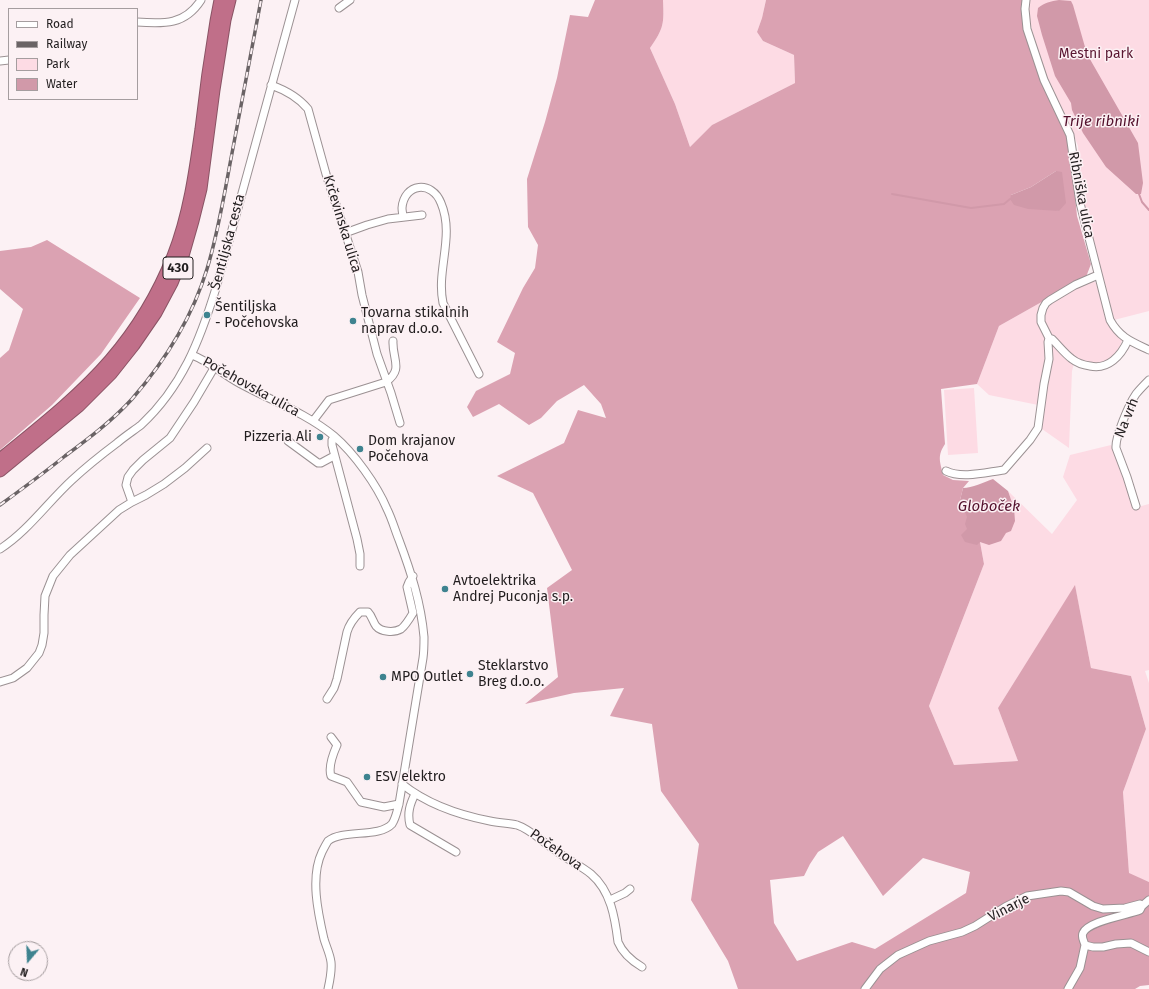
<!DOCTYPE html>
<html>
<head>
<meta charset="utf-8">
<style>
	body { margin:0 }
	#map { position:relative; width:1149px; height:989px; overflow:hidden; background:#fcf1f4; font-family:"Fira Sans",sans-serif }
	canvas { display:block }
	.legend { position:absolute; left:8px; top:8px; width:130px; height:92px; box-sizing:border-box; background:#fcf1f4; border:1px solid #a59d9f; margin:0; padding:5px 7px; list-style:none; font-size:12px; color:#221e1f }
	.legend li { display:flex; align-items:center; gap:8px; height:20px }
	.legend b { width:20px; border:1px solid #a59d9f }
	.north { position:absolute; left:8px; top:941px; width:40px; height:40px; box-sizing:border-box; background:#fcf1f4; border:1px solid #a59d9f; border-radius:50%; rotate:199deg; font-size:11px; font-weight:700; line-height:16px; text-align:center; color:#221e1f }
	.north::after { content:''; display:block; margin:auto; width:14px; height:18px; background:#3e838f; clip-path:polygon(50% 0,100% 100%,50% 72%,0 100%) }
</style>
</head>
<body>
<div id="map">
<canvas width="1149" height="989"></canvas>
<ul class="legend">
<li><b style="height:5px;background:#fff"></b>Road</li>
<li><b style="height:5px;background:#6a6365"></b>Railway</li>
<li><b style="height:11px;background:#fddbe4"></b>Park</li>
<li><b style="height:11px;background:#d199a9"></b>Water</li>
</ul>
<div class="north">N</div>
</div>
<script>
const ctx = document.querySelector('canvas').getContext('2d');
ctx.lineJoin = 'round';
function fillPath(path, color) { ctx.fillStyle = color; ctx.fill(path, 'evenodd'); }
function strokePath(path, color, width, dash) { ctx.strokeStyle = color; ctx.lineWidth = width; ctx.lineCap = dash ? 'butt' : 'round'; ctx.setLineDash(dash || []); ctx.stroke(path); }
function label(font, color, halo, rows, align = 'center') {
  ctx.font = font + ' "Fira Sans",sans-serif'; ctx.lineWidth = 3; ctx.setLineDash([]); ctx.textBaseline = 'middle'; ctx.strokeStyle = halo; ctx.fillStyle = color; for (const [text, x, y, turn = 0] of rows) {
    ctx.save(); ctx.translate(x, y); ctx.rotate((+turn || 0) * Math.PI / 180); ctx.textAlign = isNaN(turn) ? turn : align; if (halo) ctx.strokeText(text, 0, 0); ctx.fillText(text, 0, 0); ctx.restore();
  }
}
fillPath(new Path2D(`
	M663,0h103l-4,18 -5,14 6,9 31,14 1,28 -83,42 -22,22 -15,-43 -25,-56c14,-20 14,-24 13,-48z
	M1030,0h119v311l-35,9 -28,-106 -6,-28 -2,-40 -9,-23 -18,-32 -5,-15 -16,-53 -1,-12z
	M1086,277l10,6 14,45 12,12c-4,14 -12,26 -29,25 -6,-1 -12,-4 -18,-6l-3,12 -3,77 -27,-19 1,-23 -54,-11 -12,-11 22,-58z
	M974,388l4,65 -30,2 -4,-65z
	M1111,445l23,63 15,-4v166l-4,1 4,12v199l-20,-8 -6,-82 23,-63 -15,-53 -40,-8 -16,-82 -77,122 20,53 -64,4 -25,-59 55,-142 -4,-22 34,-34 -6,-17 44,43 25,-34 -14,-23 7,-22z`), '#fddbe4');
fillPath(new Path2D(`
	M595,0h68c1,24 1,28 -13,48l25,56 15,43 22,-22 83,-42 -1,-28 -31,-14 -6,-9 5,-14 4,-18h257l1,31 45,105 8,80 14,48 -5,13 -87,49 -22,58 -36,5 4,55c-8,12 -5,17 -2,31l10,5 16,1 -6,7 -3,12 20,42 4,22 -55,142 25,59 64,-4 -20,-53 77,-123 16,83 40,8 15,53 -23,63 6,81 20,9v103l-9,1 -5,3h-397l-10,-28 -37,-61 8,-56 -38,-53 -9,-67 -42,-8 14,-28 -50,5 -49,11 33,-27 -11,-89 25,-18 -39,-77 -36,-17 67,-33 14,-33 28,8 -5,-14 -17,-19 -27,16 -16,17 -12,7 -30,-21 -26,13 -6,-10 9,-16 34,-17 5,-21 -18,-11 26,-54 12,-20 3,-23 -10,-18 -1,-48 18,-57 12,-44 13,-63 18,2zM1056,171l3,40 -48,-16 20,-8zM843,836l40,60 40,-38 47,14 -4,21 -91,56 -23,-7 -55,19 -23,-38 -4,-43 34,-4 6,-12 8,-12z
	M47,240l93,58 -39,56 -49,51 -52,45v-92l9,-8 14,-41 -23,-20v-38l31,-4z`), '#dba2b2');
fillPath(new Path2D(`
	M1059,0l12,1 2,4 14,49 51,89 5,40 -2,11h-5l-30,-27 -23,-34 -11,-23 -1,-7 -16,-27 -13,-41 -5,-19 1,-8c6,-5 13,-7 21,-8z
	M1056,171l6,1 4,31 -7,8 -31,-2 -14,-4 -4,-6 1,-4 20,-8z
	M993,479l15,12 6,17 1,13 -4,10 -5,2 -5,8 -12,4 -9,-3 -3,3 -12,-3 -4,-7 6,-6 -2,-5 2,-7 -7,-17 3,-12c9,0 21,-6 30,-9z`), '#d199a9');
strokePath(new Path2D(`
	M892,194l79,14 33,-4 6,-5
	M1139,194l3,8 7,8`), '#d199a9', 2);
const minor = new Path2D(`
	M1026,0l-1,9 2,20 17,51 26,55 10,68 30,117c10,18 22,22 39,30
	M339,8l11,-8
	M137,22c27,2 48,3 64,-22
	M0,61l9,-1
	M271,85c14,5 28,13 37,24l18,65 32,98 4,23 15,59 14,39 9,30
	M403,217c0,-2 -1,-6 -1,-9 2,-25 30,-28 39,-5 14,33 -5,67 2,100l36,71
	M345,233l22,-8 21,-6 34,-4
	M1098,275l-23,10 -25,15 -4,3 -3,5 -2,7v7l8,16 3,1c7,7 13,15 20,20 5,4 11,6 18,7 18,4 31,-10 38,-26
	M192,355c16,6 31,19 47,28 31,17 67,30 95,53 20,17 43,49 53,73 5,10 8,21 12,31 12,32 22,63 25,97 0,7 0,14 -1,21l-24,146c-2,7 -3,14 -7,20 -13,14 -49,5 -64,17 -2,3 -4,7 -6,11 -12,25 -4,61 2,87 2,7 6,15 7,23 1,9 -1,18 -3,27
	M313,421l16,-21 57,-18c18,-13 6,-23 7,-41
	M335,437l-3,3v5l25,94 3,15v12
	M288,441l30,22h3l13,-7
	M946,471c16,8 41,1 58,-1l26,-30 8,-12 6,-44 5,-25 -1,-17 1,-4
	M132,502l-6,-17 2,-8 5,-7 10,-10 27,-22 24,-36 20,-34
	M1136,506l-9,-29 -11,-29c-1,-11 13,-44 20,-54 4,-5 9,-10 13,-14
	M0,549c27,-17 48,-47 72,-69 14,-13 29,-25 45,-37 7,-6 16,-12 24,-18 41,-38 59,-85 75,-137l79,-288
	M0,682l13,-4 14,-10 12,-15 3,-8 2,-12v-18l1,-19 8,-20 17,-21 49,-45 13,-8 14,-7 18,-11 21,-16 22,-20
	M327,699l7,-11 3,-9 10,-47c2,-7 7,-14 13,-20h8c4,4 5,10 8,14 5,6 18,7 25,3 4,-3 9,-11 12,-16l-6,-26 2,-5 4,-6
	M331,737l6,8c-4,9 -9,22 -6,31l16,6 14,20 23,5 15,-3
	M402,784c25,20 57,31 88,37 9,2 19,2 27,4 13,4 27,18 38,25 11,9 25,15 36,24 20,17 24,44 27,68 5,12 14,19 24,25
	M415,794c-5,10 -8,19 -5,31l46,27
	M610,900l15,-7 5,-4
	M1149,900l-7,6 -2,4c-12,5 -52,11 -57,23 -2,4 1,8 2,12l8,2h10l13,-3 15,-1 18,9
	M865,989l15,-20 18,-14 31,-14 33,-9 13,-6 30,-19 22,-11 34,-5 8,1 24,14 10,3 22,-1 15,-4 2,2
	M1068,989l12,-21 5,-23`);
const highway = new Path2D(`
	M0,459c38,-31 78,-62 110,-99 27,-31 48,-66 63,-104 16,-41 22,-84 28,-127 4,-36 9,-72 15,-108l4,-21
	M0,471l79,-65 32,-32 23,-29 22,-32 16,-30 11,-27 10,-35 8,-32 13,-99 11,-70 5,-20`);
strokePath(minor, '#9b9193', 9);
strokePath(highway, '#895364', 13);
strokePath(minor, '#fff', 7);
strokePath(highway, '#c06f89', 11);
const rail = new Path2D(`
	M0,505c22,-16 44,-32 65,-49 23,-17 47,-35 67,-57 33,-38 60,-81 75,-130 12,-39 18,-80 26,-121 9,-49 19,-99 28,-148`);
strokePath(rail, '#6a6365', 3.5);
strokePath(rail, '#fcf1f4', 2, [6]);
for (const [x, y, r, color] of [
	[207,315,4,"#3e838f"],
	[353,321,4,"#3e838f"],
	[320,437,4,"#3e838f"],
	[360,449,4,"#3e838f"],
	[445,589,4,"#3e838f"],
	[470,674,4,"#3e838f"],
	[383,677,4,"#3e838f"],
	[367,777,4,"#3e838f"]
]) { const dot = new Path2D(); dot.arc(x, y, r, 0, 2 * Math.PI); ctx.fillStyle = color; ctx.fill(dot); strokePath(dot, '#fcf1f4', 1.5); }
for (const [x, y, w] of [
	[178,268,30]
]) { const box = new Path2D(); box.roundRect(x - w / 2, y - 11, w, 22, 3); ctx.fillStyle = '#fcf1f4'; ctx.fill(box); strokePath(box, '#221e1f', 1); }
label('bold 13px', '#221e1f', null, [
	["430",178,268]
]);
label('14px', '#5a1732', '#fcf1f4', [
	["Mestni park",1096,54]
]);
label('14px', '#221e1f', '#fcf1f4', [
	["Ribniška ulica",1081,195,79],
	["Krčevinska ulica",342,224,73],
	["Šentiljska cesta",228,242,-75],
	["Počehovska ulica",251,387,29],
	["Na vrh",1127,418,-68],
	["Počehova",556,850,35],
	["Vinarje",1009,908,-27]
]);
label('14px', '#221e1f', '#fcf1f4', [
	["Šentiljska",215,307],
	["- Počehovska",215,323],
	["Tovarna stikalnih",361,313],
	["naprav d.o.o.",361,329],
	["Pizzeria Ali",312,437,"right"],
	["Dom krajanov",368,441],
	["Počehova",368,457],
	["Avtoelektrika",453,581],
	["Andrej Puconja s.p.",453,597],
	["Steklarstvo",478,666],
	["Breg d.o.o.",478,682],
	["MPO Outlet",391,677],
	["ESV elektro",375,777]
], 'left');
label('italic 15px', '#53102c', '#fcf1f4', [
	["Trije ribniki",1101,122],
	["Globoček",989,507]
]);
</script>
</body>
</html>
